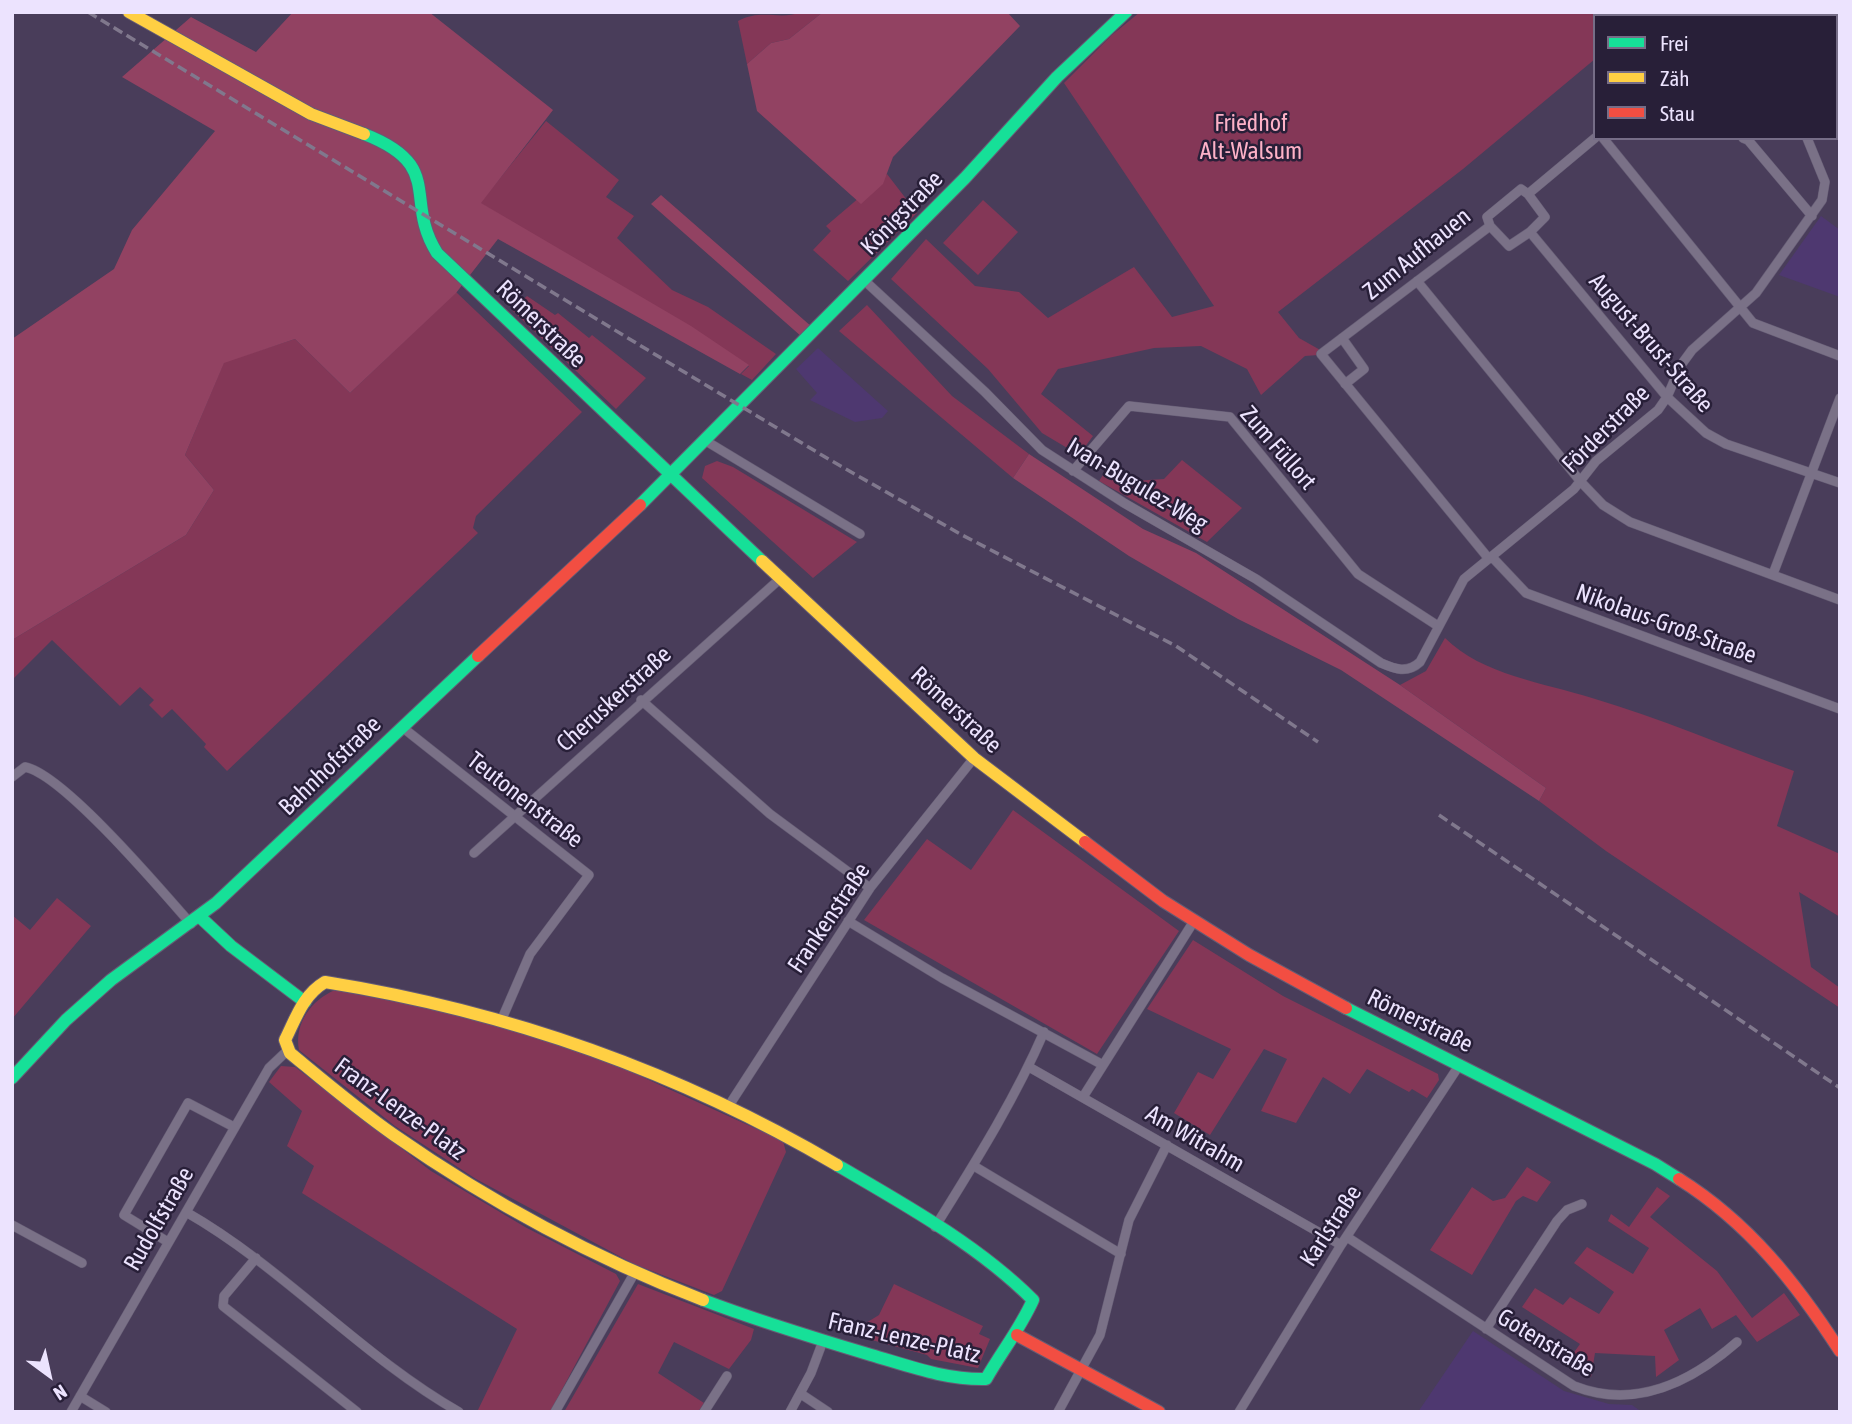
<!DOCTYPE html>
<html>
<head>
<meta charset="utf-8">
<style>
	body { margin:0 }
	#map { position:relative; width:1852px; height:1424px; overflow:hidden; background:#493d5a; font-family:"Asap Condensed",sans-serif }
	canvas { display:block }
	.frame { position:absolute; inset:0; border:14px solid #ece3fe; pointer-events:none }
	.legend { position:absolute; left:1593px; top:14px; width:245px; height:126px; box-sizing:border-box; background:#281f38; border:2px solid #766d87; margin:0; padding:9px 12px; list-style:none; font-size:21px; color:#ece3fe }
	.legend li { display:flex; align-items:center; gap:14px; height:35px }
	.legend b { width:35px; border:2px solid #766d87 }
	.north { position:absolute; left:14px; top:1340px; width:70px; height:70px; -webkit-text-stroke:5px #281f38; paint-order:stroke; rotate:147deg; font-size:19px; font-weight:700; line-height:28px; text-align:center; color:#ece3fe }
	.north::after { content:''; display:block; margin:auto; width:24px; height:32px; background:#ece3fe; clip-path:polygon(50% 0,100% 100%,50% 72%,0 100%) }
</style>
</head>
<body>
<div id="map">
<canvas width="1852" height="1424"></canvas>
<div class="frame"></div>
<ul class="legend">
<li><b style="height:9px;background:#16e098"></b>Frei</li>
<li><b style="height:9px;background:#ffcf43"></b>Zäh</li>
<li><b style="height:9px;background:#f24e42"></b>Stau</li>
</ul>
<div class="north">N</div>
</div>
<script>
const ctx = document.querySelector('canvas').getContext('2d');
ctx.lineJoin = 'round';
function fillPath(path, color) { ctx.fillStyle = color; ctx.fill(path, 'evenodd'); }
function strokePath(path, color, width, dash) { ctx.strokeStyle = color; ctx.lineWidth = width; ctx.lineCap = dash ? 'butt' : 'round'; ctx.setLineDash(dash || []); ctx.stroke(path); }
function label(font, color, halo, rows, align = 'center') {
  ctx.font = font + ' "Asap Condensed",sans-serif'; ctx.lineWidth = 5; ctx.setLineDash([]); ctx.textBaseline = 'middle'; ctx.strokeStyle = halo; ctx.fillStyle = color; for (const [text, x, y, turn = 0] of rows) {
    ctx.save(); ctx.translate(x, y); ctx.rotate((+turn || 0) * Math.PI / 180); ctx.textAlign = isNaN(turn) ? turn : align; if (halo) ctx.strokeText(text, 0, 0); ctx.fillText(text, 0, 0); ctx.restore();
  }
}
fillPath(new Path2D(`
	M1821,216l19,14v67l-61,-22z
	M818,348l70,63 -6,7 -27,4 -45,-22 7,-7 -21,-24z
	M1473,1331l91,60 45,13 23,1 10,7h-224z`), '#4e3870');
fillPath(new Path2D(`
	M801,12h22l-34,27 -18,4 -24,21 -9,-43c25,-13 41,0 63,-9z
	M1140,12h573l-5,4h-113v43l-132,110 -185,143 21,26 23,13 -4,4 -13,1 -44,39 -14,-26 -46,-23 -47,2 -96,21 -17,25 52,42 -14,19 -37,-22 -54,-64 -97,-90 35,-40 49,47 44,6 29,26 86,-51 38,50 42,-11 -150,-223 48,-48z
	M546,121l73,59 -13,17 28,19 -17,22 55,52 36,17 68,47 -24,26 -11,-6 8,-8 -269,-163z
	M887,174l30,39 -69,68 -35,-31 18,-19 -5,-5z
	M983,200l35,32 -40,43 -35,-32z
	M456,292l126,120 -106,104 -3,12 5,5 -251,238 -23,-24 2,-3 -34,-35 -10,9 -13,-13 5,-5 -14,-13 -20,19 -68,-66 -40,40v-40l174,-105 28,-45 -29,-35 39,-93 71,-23 55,54z
	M527,296l28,19 3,-2 31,25 3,-3 54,43 -30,31 -104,-99z
	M867,305l85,91 77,58 -16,24 -174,-147z
	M1182,460l60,48 -35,34 -108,-61 6,-9 28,9 31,-2z
	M717,461l16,6 124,75 -44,36 -111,-100 3,-12z
	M1445,638c37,37 100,45 147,60 68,20 135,49 202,73l-17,55 63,28v63l-41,-25 12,75 29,21v20l-234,-157 -67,-50 7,-13 -146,-103 26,-14z
	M1013,810l166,121 -82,123 -233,-134 63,-81 44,31z
	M57,898l34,28 -79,93v-104l18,15z
	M1193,940l90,56 155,78 1,6 -12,18 -15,-9 -3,3 -42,-23 -17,25 -27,-17 -27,46 -35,-12 26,-52 -23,-10 -54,86 -36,-22 24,-41 15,7 18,-30 -84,-40z
	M335,990l165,32 94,33 189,86 3,11 -64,139 -8,4 -80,-31 -158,-85 -81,-53 -96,-76c-5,-26 12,-50 36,-60z
	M281,1066l14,1 136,104 94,56 91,47 4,7 -70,131h-73l40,-83 -215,-136 12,-27 -27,-20 15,-35 -33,-29z
	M1527,1167l24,15 -14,20 -14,-6 -7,5 -44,74 -42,-25 42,-63 21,14 12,-3z
	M1657,1187l13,9 -20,21 67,54 35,47 32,-25 16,22 -43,27 -21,-27 -24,14 -12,-21 -36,22 15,30 -23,17 -1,-21 -60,-3 -4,24 -26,-12 15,-21 -58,-37 13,-19 28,17 7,-8 29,17 15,-22 -40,-29 13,-16 46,27 16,-26 -41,-27 3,-7 18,13z
	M638,1284l116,45 -3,11 -22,29 -55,-27 -16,31 46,30 -6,9h-134z
	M894,1284l89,42 -4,8 11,5 -12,29 -47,-9 -4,-4 -70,-19 4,-10 18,-11z`), '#843757');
fillPath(new Path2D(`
	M293,12h136l124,98 -72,93 210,123 58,39 -9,9 -242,-135 -42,54 -106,100 -55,-54 -71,24 -39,92 29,35 -28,45 -174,105v-301l102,-70 18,-39 83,-99 -93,-54 69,-60 65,35z
	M823,12h184l13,14 -127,131 -10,27 -22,20 -104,-93 -10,-47 24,-21 18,-4z
	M661,195l151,132 -10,10 -151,-133z
	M1029,454l114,75 53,24 204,132 146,103 -7,13 -198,-131 -103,-51 -109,-63 -116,-78z`), '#924262');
const street = new Path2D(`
	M1753,12l2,4
	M1603,138l150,185 87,33
	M1743,138l5,2 64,76
	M1521,189l7,5 17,23 -15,15 -21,14 -19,-20 -3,-9z
	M1528,194l67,-56
	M1530,232l137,165 39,36 20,11 114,39
	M865,281l120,111 57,58 82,53 132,76 125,84c14,6 26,11 39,-1l44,-83 110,-90 22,-28 62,-51 9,-13 14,-32 11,-15 64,-57 66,-93 3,-18 -18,-44
	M1417,281l164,201 22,23 27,17 210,78
	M1342,338l22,31 -19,15
	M706,441l154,93
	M1073,471l56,-65 101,11 128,157 80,52
	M1492,557l34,36 314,116
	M1489,559l-168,-205 169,-128
	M1773,574l67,-176
	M641,700l129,114 100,74
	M402,727l187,148 -59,79 -29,67
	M12,777l13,-10c38,7 137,124 166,157
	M474,853l308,-276
	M848,921l94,57 161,87
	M1029,1067l312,178
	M1083,1097l111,-176
	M728,1107l142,-219 104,-130
	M974,1166l147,88
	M186,1212c98,56 175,144 273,200
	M12,1225l70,38
	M935,1227c39,-63 79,-126 109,-195
	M1347,1237l227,149c61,24 116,-3 163,-44
	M168,1242l-44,-27 64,-112 46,24
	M256,1258l-32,38 -1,10 134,106
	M1486,1329l71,-108 10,-11 15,-6
	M801,1394l27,18
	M80,1396l26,16
	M71,1412l198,-344 19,-18
	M555,1412l80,-140
	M704,1412l23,-36
	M790,1412l21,-39 12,-32
	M1058,1412l42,-77 29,-115 38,-75
	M1239,1412l102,-167 119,-181`);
const fast = new Path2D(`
	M364,134c82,32 39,65 73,119l325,308
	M640,505l325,-327 92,-101 69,-65
	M200,917l31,29 74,56
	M1346,1008l309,156 24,15
	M12,1078l54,-58 45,-40 105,-77 262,-247
	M703,1300c55,21 111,38 168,55 38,11 75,25 115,24 16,-28 34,-50 47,-79 -55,-55 -129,-96 -196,-135`);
const slow = new Path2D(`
	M129,12l182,102 53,20
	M762,561l212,197 111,84
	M325,982c181,29 354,90 512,183
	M325,982c-22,13 -29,36 -40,58l5,13c34,28 68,57 104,82 96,67 200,123 309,165`);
const jam = new Path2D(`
	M478,656l162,-151
	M1085,842l78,59 86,54 97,53
	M1679,1179c70,44 117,104 161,172
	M1017,1335l142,77`);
strokePath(street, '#655c74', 10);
strokePath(fast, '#655c74', 14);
strokePath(slow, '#655c74', 14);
strokePath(jam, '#655c74', 14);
strokePath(street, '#7a7187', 9);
strokePath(fast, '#16e098', 12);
strokePath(slow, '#ffcf43', 12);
strokePath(jam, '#f24e42', 12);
strokePath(new Path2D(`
	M88,12l742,448 132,75 214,111 142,96
	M1439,815l401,273`), '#80788d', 3.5, [10, 5]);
label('24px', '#fdb1c7', '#281f38', [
	["Friedhof",1251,123],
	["Alt-Walsum",1251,151]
]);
label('24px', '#ece3fe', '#281f38', [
	["Königstraße",902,213,-46],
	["Zum Aufhauen",1417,254,-39],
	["Römerstraße",541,324,44],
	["August-Brust-Straße",1651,343,49],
	["Förderstraße",1606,429,-45],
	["Zum Füllort",1278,448,49],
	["Ivan-Bugulez-Weg",1137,485,31],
	["Nikolaus-Groß-Straße",1666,624,20],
	["Cheruskerstraße",614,699,-42],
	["Römerstraße",956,710,43],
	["Bahnhofstraße",330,766,-44],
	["Teutonenstraße",525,800,38],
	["Frankenstraße",829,918,-56],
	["Römerstraße",1420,1021,26],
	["Franz-Lenze-Platz",400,1109,36],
	["Am Witrahm",1195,1139,30],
	["Rudolfstraße",159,1219,-60],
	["Karlstraße",1331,1226,-57],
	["Franz-Lenze-Platz",904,1338,13],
	["Gotenstraße",1546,1343,31]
]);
</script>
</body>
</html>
